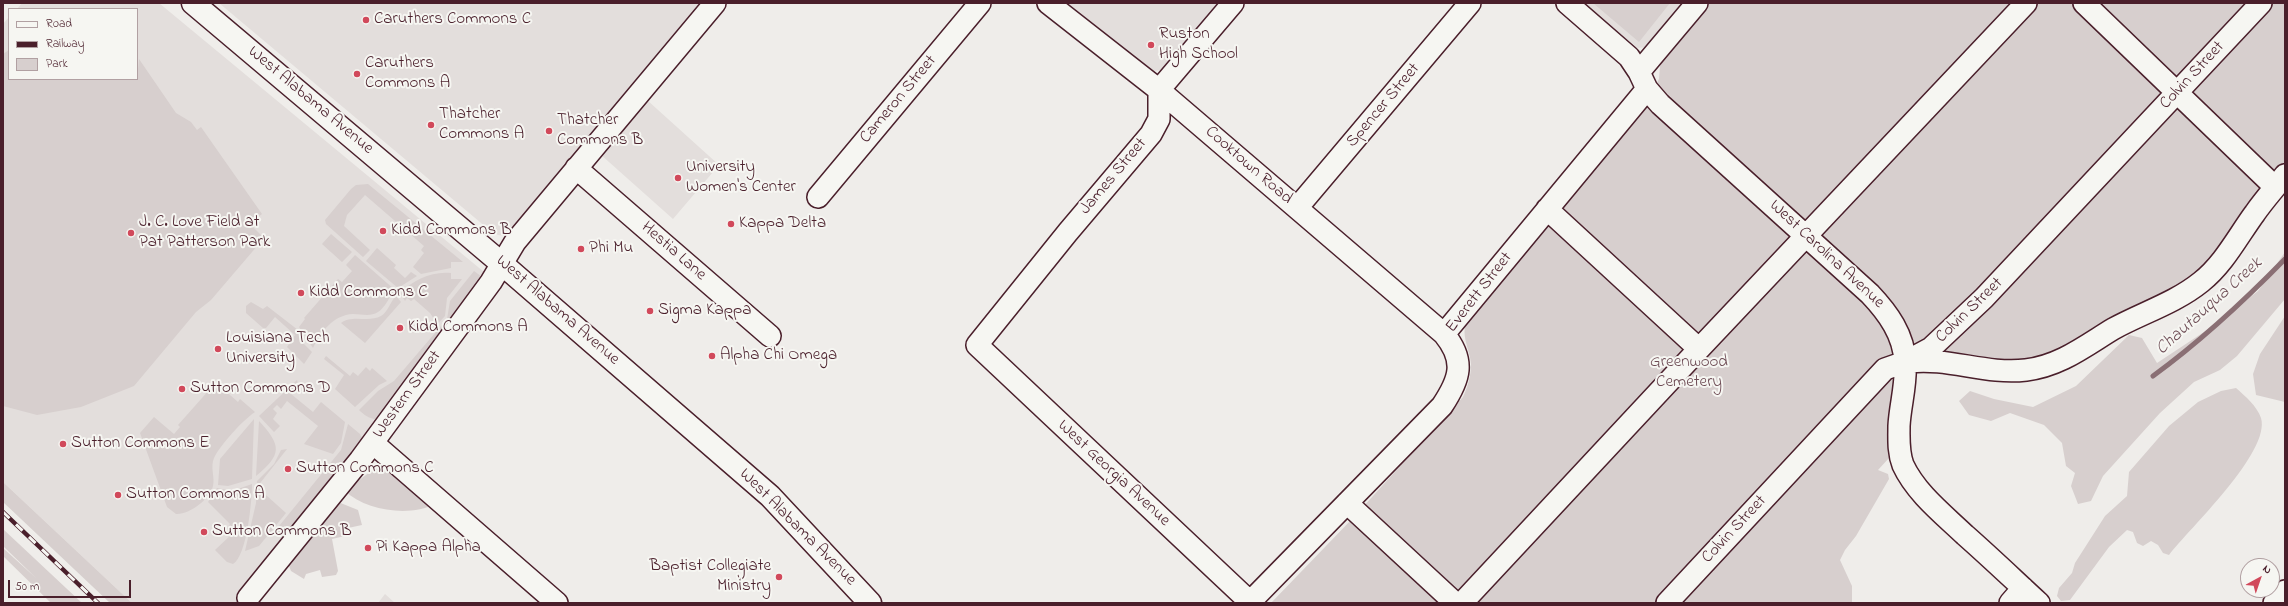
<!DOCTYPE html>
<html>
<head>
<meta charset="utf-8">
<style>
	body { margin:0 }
	#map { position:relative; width:2288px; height:606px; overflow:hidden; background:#efedea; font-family:"Indie Flower",sans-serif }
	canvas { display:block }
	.frame { position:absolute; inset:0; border:4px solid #4a1f2b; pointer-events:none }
	.legend { position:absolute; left:8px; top:8px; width:130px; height:72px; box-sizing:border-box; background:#f6f6f2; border:1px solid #b1a0a2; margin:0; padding:5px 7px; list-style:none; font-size:12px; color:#4a1f2b }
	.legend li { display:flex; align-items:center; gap:8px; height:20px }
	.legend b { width:20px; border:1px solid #b1a0a2 }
	.north { position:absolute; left:2240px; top:558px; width:40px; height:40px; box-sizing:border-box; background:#f6f6f2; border:1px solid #b1a0a2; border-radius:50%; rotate:40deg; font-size:11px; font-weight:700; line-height:16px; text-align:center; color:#4a1f2b }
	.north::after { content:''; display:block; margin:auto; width:14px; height:18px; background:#d1495b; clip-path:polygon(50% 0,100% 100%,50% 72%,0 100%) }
	.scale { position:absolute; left:8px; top:580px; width:123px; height:18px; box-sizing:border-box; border:2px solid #4a1f2b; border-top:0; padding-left:5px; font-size:12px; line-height:14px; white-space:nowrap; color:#4a1f2b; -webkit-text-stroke:3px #f6f6f2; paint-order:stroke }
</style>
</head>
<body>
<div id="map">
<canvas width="2288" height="606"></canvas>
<div class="frame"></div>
<ul class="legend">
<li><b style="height:5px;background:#f6f6f2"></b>Road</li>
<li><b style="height:5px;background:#4a1f2b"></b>Railway</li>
<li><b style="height:11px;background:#d7cfce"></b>Park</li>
</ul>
<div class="north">N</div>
<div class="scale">50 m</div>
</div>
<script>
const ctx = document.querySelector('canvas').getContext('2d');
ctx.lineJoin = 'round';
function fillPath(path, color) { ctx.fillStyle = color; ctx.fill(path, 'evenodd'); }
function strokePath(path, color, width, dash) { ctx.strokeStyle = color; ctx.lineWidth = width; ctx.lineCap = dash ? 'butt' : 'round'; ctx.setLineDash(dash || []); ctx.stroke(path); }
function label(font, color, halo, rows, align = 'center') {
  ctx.font = font + ' "Indie Flower",sans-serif'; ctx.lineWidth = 4; ctx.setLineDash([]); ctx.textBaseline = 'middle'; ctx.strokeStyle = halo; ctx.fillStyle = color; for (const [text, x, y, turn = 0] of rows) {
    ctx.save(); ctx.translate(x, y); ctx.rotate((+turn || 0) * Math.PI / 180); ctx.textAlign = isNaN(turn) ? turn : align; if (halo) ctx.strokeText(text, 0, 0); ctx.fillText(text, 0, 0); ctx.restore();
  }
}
fillPath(new Path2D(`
	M22,3h137l325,269 1,4 -245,327h-108l-129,-121v-458l6,-7v62h128v-70h-120z
	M219,3h487l-192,229 -8,4 -8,-1 -11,-7z
	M1064,3h157l-58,67 -10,1 -11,-6z
	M1581,3h107l-41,44 -9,1z
	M647,100l72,65 -46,54 -73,-65z
	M385,594l10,9h-17z`), '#e3dedc');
fillPath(new Path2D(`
	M1593,3h77l-31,39z
	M1709,3h576v164l-86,109 -156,85 -148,11 -8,62 2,24 -11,12 10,4 1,5 -33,57 -11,14 -5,10 12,26v17h-581l81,-84 111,-122c5,-11 8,-21 8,-33 -1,-15 -11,-29 -4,-43l176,-211 16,-31 1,-13 7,-13z
	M9,50v29h128l2,-20 37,54 15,9 6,8 4,-3 61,87 -13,9 15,15 -53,62 -15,12 -62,74 -53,21 -44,8 -34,-9v-352z
	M368,184l95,78h-12v6l-30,6 -8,-7 11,-14 -3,-3 3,-4 -59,-51 -18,20 -3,11 26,24 -7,7 -37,-33 -1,-4 26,-31 5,-4z
	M331,234l21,18 -10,10 -20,-18z
	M377,248l19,17 -2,3 11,10 6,-6 6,4 -19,12 -32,-27z
	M2285,252v47l-48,57 -17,14 -26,12 -34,31 -57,63 -12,25 -13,3 -7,-18 4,-13 -9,-7 -4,-23 -18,-18 -34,-12 -19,8 -22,-6 -10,-14 11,-10 24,8 39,8 43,-21 53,-51 13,3 15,25 53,-35 48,-37z
	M355,255l40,35c-6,7 -10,18 -17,22 -8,5 -16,2 -25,2 -20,1 -32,18 -40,34l-14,-21 6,-8 -1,-1 34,-39 4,3 10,-11 -6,-6z
	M474,271l11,8 -107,140c-7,1 -14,-4 -19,-9l19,-19 16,-10 53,-62 3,-18z
	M451,273v6h11l-15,19 -2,18 -11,12 -3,-3 3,-6 -4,-6 -16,-14 -3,2 -4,-3 -2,3 -5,-8c13,-13 32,-22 51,-20z
	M396,296l5,6 -36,41 -24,-20c12,-9 27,0 40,-7 7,-4 9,-14 15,-20z
	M251,302l12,7 4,-3 31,24 6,14 8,8 -8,12 -17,-17 8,-12 -20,-18 -9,11h-3l-17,-15v-7z
	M2285,316v86l-29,-7 -3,-21 7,-20z
	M326,356l24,20 3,-4 5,4 8,-9 4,4 2,-3 15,13 -8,4 -24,22 -20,-18 9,-14 -20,-16z
	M297,380l1,4 -7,10 22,18 8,-10 24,20 -4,21 -8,11 -29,-10 14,-18 -31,-25 -6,8 -4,-4 -4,4 4,4 -4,6 7,7 -6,6 -15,-16z
	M222,388l16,14 2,-3 15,13c-13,9 -34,32 -41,46 -4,9 1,19 -1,28 -3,13 -24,29 -37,28l-9,-7 -27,-74 14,-16 20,17 6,-7 -2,-2 32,-36z
	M2236,388c9,8 21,18 25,30 10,34 -72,111 -92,137l-6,-2 -5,-8 -7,-4 -8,5 -6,-3 -4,-11 -6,-2 -18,17 -39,53 -9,1 -4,-5 2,-8 13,-15 3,-10 30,-47 22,-20 2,-24 40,-46 29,-24 23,-11z
	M254,419l-2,60 -24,7 -10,-1 2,-26z
	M259,421c22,24 24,33 -3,55z
	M348,424l12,10 5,11 -82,93 -8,-7 66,-81z
	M287,449l-30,38 29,26 -27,33 -14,5 11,-48 1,-22 17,-17 7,-14z
	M375,468l15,4 45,32c-25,13 -69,7 -90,-13z
	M3,482l129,121h-22l-107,-101z
	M252,484c0,16 -5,72 -19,80l-6,-2 -12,-12 17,-16 -5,-6 3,-4 -22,-22 9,-14 15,3z
	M338,502l20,8 4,15 -14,3 1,7 -17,4 6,32 -2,4 -14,2 -2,-7 -14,4 -2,5 -13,-8 -4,-10z
	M3,529l79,74h-31l-48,-47v-8l33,30 -33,-32z`), '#d7cfce');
strokePath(new Path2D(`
	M2153,376c48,-35 91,-75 132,-117`), '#8a6f74', 5);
const minor = new Path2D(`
	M1048,3l111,87 285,244c22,27 16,45 -2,72l-193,197
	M1233,3l-74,87v29l-8,15 -83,98 -91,113 273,257
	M1567,3l62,54 10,15 8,17 13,15 210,190c18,19 34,41 35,68 2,21 -5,43 -6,64 0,13 -1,26 4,39 13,28 40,49 62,70 25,22 49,45 74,68
	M2084,3l191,184
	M1639,72l58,-69
	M576,168l194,168
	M818,197l162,-194
	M1297,208l173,-205
	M1547,209l152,140
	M1444,334l203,-245
	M1909,362c39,-5 77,13 117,8 34,-4 59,-24 87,-41 29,-16 62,-26 88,-47 23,-18 37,-46 54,-69 9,-13 20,-25 30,-38
	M373,443l184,160
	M1347,503l108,100
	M248,598l112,-138 131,-178 24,-40 200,-239
	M1462,603l237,-254 327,-346
	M1667,603l218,-234 20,-7 26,-14 53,-50 277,-295
	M2010,603l13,-15
	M2274,603l11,-12`);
const major = new Path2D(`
	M193,3l308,260 269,233 100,107`);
strokePath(minor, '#4a1f2b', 24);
strokePath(major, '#4a1f2b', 25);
strokePath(minor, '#f6f6f2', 21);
strokePath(major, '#f6f6f2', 22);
const rail = new Path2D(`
	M3,512l95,91`);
strokePath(rail, '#4a1f2b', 4.5);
strokePath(rail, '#f6f6f2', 3, [9]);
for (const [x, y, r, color] of [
	[366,20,4,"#d1495b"],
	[1151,45,4,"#d1495b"],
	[357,74,4,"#d1495b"],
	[431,125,4,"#d1495b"],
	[549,131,4,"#d1495b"],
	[678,178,4,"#d1495b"],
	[731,224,4,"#d1495b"],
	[383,231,4,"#d1495b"],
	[131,233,4,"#d1495b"],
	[581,249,4,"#d1495b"],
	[301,293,4,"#d1495b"],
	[650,311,4,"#d1495b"],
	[400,328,4,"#d1495b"],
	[218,349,4,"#d1495b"],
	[712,356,4,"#d1495b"],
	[182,389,4,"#d1495b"],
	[63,444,4,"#d1495b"],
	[288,469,4,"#d1495b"],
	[118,495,4,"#d1495b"],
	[204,532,4,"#d1495b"],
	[368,548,4,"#d1495b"],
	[779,577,4,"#d1495b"]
]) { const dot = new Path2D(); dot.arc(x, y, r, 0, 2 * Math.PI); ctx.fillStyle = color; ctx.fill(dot); strokePath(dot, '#f6f6f2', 1.5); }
label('17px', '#4a1f2b', '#f6f6f2', [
	["Caruthers Commons C",374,20],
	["Ruston",1159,35],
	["High School",1159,55],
	["Caruthers",365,64],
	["Commons A",365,84],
	["Thatcher",439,115],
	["Commons A",439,135],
	["Thatcher",557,121],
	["Commons B",557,141],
	["University",686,168],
	["Women's Center",686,188],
	["J. C. Love Field at",139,223],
	["Pat Patterson Park",139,243],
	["Kappa Delta",739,224],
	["Kidd Commons B",391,231],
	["Phi Mu",589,249],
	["Kidd Commons C",309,293],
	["Sigma Kappa",658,311],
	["Kidd Commons A",408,328],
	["Louisiana Tech",226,339],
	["University",226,359],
	["Alpha Chi Omega",720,356],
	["Sutton Commons D",190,389],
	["Sutton Commons E",71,444],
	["Sutton Commons C",296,469],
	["Sutton Commons A",126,495],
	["Sutton Commons B",212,532],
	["Pi Kappa Alpha",376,548],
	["Baptist Collegiate",771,567,"right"],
	["Ministry",771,587,"right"]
], 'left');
label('17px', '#4a1f2b', '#f6f6f2', [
	["Colvin Street",2193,76,-47],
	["Cameron Street",899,100,-50],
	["West Alabama Avenue",310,101,40],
	["Spencer Street",1384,106,-50],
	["Cooktown Road",1248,166,41],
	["James Street",1114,177,-50],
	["Hestia Lane",673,252,41],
	["West Carolina Avenue",1826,255,43],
	["Everett Street",1480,293,-52],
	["West Alabama Avenue",557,311,41],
	["Colvin Street",1970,311,-44],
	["Western Street",408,395,-54],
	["West Georgia Avenue",1113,474,43],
	["West Alabama Avenue",797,528,45],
	["Colvin Street",1735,530,-47]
]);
label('17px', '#6d4b54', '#f6f6f2', [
	["Greenwood",1689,363],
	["Cemetery",1689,383]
]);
label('italic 18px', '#6f4e56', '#f6f6f2', [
	["Chautauqua Creek",2210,307,-42]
]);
</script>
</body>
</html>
